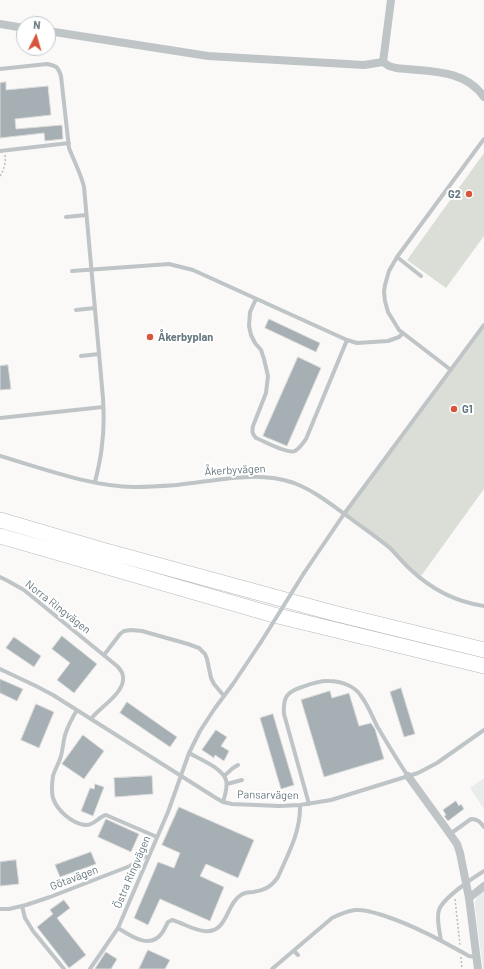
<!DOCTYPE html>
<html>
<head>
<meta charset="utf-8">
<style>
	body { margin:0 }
	#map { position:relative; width:484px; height:969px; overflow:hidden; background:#faf9f8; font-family:Barlow,sans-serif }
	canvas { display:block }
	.north { position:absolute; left:16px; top:16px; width:40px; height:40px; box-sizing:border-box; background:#fff; border:1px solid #c2c9cc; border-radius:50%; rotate:5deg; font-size:11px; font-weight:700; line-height:16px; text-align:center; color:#667780 }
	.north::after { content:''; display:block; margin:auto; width:14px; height:18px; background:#d6553b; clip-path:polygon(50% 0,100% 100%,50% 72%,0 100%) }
</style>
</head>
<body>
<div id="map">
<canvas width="484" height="969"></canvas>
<div class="north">N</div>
</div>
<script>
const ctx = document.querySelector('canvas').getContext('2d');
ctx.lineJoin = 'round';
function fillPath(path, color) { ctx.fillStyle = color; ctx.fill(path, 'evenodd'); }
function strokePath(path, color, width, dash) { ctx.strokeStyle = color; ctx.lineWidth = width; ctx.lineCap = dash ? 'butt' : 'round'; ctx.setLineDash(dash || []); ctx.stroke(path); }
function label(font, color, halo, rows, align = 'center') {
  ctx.font = font + ' Barlow,sans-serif'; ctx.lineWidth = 4; ctx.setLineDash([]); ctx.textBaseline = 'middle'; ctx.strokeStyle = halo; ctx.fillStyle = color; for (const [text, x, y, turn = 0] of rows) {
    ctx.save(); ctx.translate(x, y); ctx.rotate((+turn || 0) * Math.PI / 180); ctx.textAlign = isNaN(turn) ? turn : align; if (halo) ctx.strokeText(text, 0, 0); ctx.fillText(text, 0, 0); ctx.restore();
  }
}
fillPath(new Path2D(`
	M484,778v31l-14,-21z
	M484,890v79h-1l-8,-61v-7l5,-9z`), '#eaebeb');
fillPath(new Path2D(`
	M484,153v83l-38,52 -39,-28z
	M484,328v161l-63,87 -75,-62z`), '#daded7');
const building = new Path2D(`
	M6,82v8l42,-4 3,29 -36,4 1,10 46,-4 1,14 -18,2 -1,-8 -44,5v-55z
	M269,319l51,24 -4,9 -51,-24z
	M298,357l23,11 -34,78 -24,-10z
	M8,365l3,24 -11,1v-24z
	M62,636l35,28 -23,29 -17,-13 13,-17 -18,-14z
	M14,637l27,19 -7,11 -28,-19z
	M0,679l23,10 -6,12 -17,-8z
	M401,688l14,46 -11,3 -14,-45z
	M330,691l2,7 17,-5 10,33 12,-3 4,6 9,30 -60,18 -23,-77z
	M127,702l50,35 -7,10 -50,-34z
	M36,704l18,8 -15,36 -18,-8z
	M273,714l21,71 -13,4 -21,-71z
	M216,730l11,7 -6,9 8,5 -5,10 -9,-6 -1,3 -12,-8z
	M83,735l21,16 -20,28 -22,-15z
	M152,776l1,18 -38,3 -1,-19z
	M95,784l9,3 -11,29 -12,-5 9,-23 4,1z
	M456,801l3,5 2,-2 3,5 -16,12 -4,-5 2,-1 -3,-5z
	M179,807l75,33 -16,38 -32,-14 -6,12 24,11 -14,34 -50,-22 -12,26 -14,-7 24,-56 16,6 6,-15 -18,-8z
	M106,819l33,15 -8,18 -33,-15z
	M91,852l5,12 -36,13 -5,-12z
	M16,860l3,24 -19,2v-24z
	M64,900l6,8 -13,10 29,37 -17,13 -32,-41 16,-13 -3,-4z
	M148,950l22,10 -5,9h-26z
	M106,952l11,7 -6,10h-16z`);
fillPath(building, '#a6afb4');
strokePath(building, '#dbdbda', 1);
const motorway = new Path2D(`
	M0,520l102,30 235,64 147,36
	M0,536l274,79 210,51`);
strokePath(motorway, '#b5b9bc', 16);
strokePath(new Path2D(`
	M0,176c4,-6 6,-14 5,-21
	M455,899l5,46
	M461,957l1,12`), '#babec0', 1.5, [2, 2]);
strokePath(new Path2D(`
	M0,69l47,-5c10,2 11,3 14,12l8,72c5,13 12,26 15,39l19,211c1,16 1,32 -1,47 -1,13 -4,25 -7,37
	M0,151l69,-8
	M66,217l20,-2
	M397,257l24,19
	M72,271l97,-7 24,6 154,70 10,3 31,-2 11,-4 4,-4
	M256,299l-6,13 -1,14 2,9 4,8 6,7 3,9 4,17 -2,17 -13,33c-1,5 -1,8 3,12 8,3 31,16 39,13 5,-3 8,-8 11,-12l41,-99
	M76,310l19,-2
	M81,356l18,-2
	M451,370l-52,-40 -11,-18 -3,-11 -1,-9 1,-7 4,-14 8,-14 87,-118
	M0,418l103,-11
	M0,456c41,12 92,31 135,31 14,0 28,-1 42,-2 39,-4 79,-15 117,-2 21,8 38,22 56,35 13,10 28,20 41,31 6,6 12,14 19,20 20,19 46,33 74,37
	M304,573l40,-59 140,-189
	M0,577l8,4 16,9 93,76c3,3 6,6 6,11 2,16 -23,30 -32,42
	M104,655l16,-21 4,-3 7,-1 11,1 46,13 11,4 6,6 2,5 4,19 3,6 10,12
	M0,669l36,17 17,9 163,103 7,4 9,2 47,2 21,-1 31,-5 87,-27 19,-10 47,-33
	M77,710c-5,8 -9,16 -12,25 -2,7 -2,14 -4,21 -2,7 -6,13 -8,20 -1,7 -2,15 0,22 4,12 18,25 32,27 9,1 13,-8 21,-10l51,22
	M189,753c11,6 33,15 37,27 2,7 -1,15 -3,22
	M224,776l9,-8 5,-3
	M227,784l15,-4
	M309,804l-25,-90c-1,-16 2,-22 18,-27 8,-3 18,-7 27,-6 12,0 26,5 32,15 7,9 11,20 16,30 10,17 20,34 31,50
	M450,834l21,-15c7,0 9,3 13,8
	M22,906l3,12 8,13 31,38
	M0,909h9l17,-4 24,-8 80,-31 20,-13
	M118,928c13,8 32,22 44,5 2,-3 4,-7 6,-11l4,-2c11,3 21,10 32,11 24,3 22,-28 37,-36 3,-2 8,-3 12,-3 12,-2 18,-5 25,-15 10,-23 23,-46 22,-72
	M441,941c-1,-9 -5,-22 -2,-31 4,-12 34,-32 45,-39
	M294,951l4,4
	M90,969l28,-41 50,-116 21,-59 11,-22 15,-23 18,-24 28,-42
	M272,969l60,-51c8,-4 15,-7 23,-8 11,-1 21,3 30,6 30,10 57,25 84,40l7,1`), '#bfc4c7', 4);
strokePath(new Path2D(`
	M0,24l24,4
	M48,31l160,25 156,9 19,-3 8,-62
	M383,62l6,4 7,2c31,4 68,0 88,29
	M408,776l37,51 12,17 3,9 9,45 9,71
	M469,898l15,-12`), '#bfc4c7', 8);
strokePath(motorway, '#fff', 15);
strokePath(new Path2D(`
	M261,642l43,-69`), '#bfc4c7', 4);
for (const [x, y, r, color] of [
	[469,194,4,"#d6553b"],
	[150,337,4,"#d6553b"],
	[454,409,4,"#d6553b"]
]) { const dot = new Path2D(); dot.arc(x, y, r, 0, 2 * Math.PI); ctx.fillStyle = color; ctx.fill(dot); strokePath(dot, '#fff', 1.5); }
label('bold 11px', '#667780', '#fff', [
	["G2",461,194,"right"],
	["Åkerbyplan",158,337],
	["G1",462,409]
], 'left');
label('11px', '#667780', '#fff', [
	["Åkerbyvägen",235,470,-3],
	["Norra Ringvägen",58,607,38],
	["Pansarvägen",268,795,1],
	["Östra Ringvägen",132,872,-67],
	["Götavägen",74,878,-21]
]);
</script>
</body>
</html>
